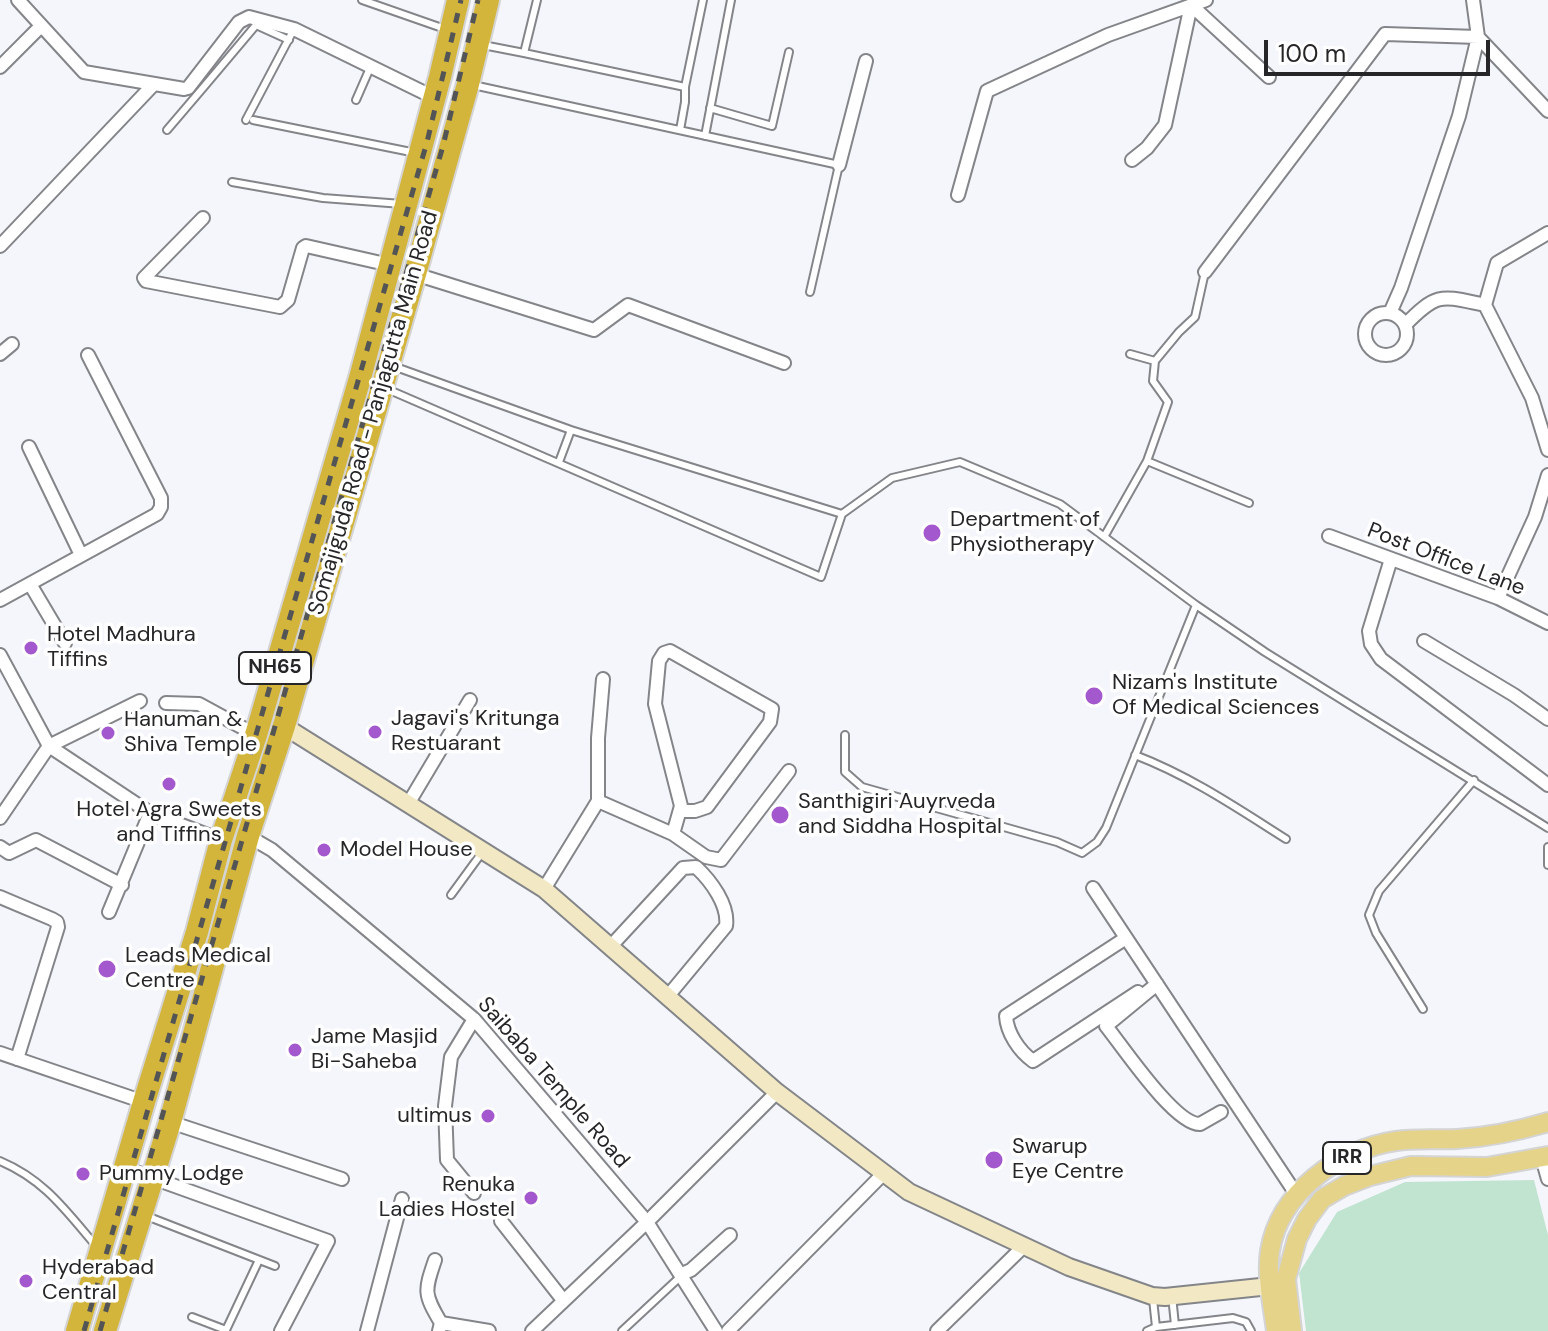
<!DOCTYPE html>
<html>
<head>
<meta charset="utf-8">
<style>
	body { margin:0 }
	#map { position:relative; width:1548px; height:1331px; overflow:hidden; background:#f4f6fb; font-family:"DM Sans",sans-serif }
	canvas { display:block }
	.scale { position:absolute; left:1264px; top:40px; width:226px; height:36px; box-sizing:border-box; border:4px solid #262628; border-top:0; padding-left:10px; font-size:24px; line-height:28px; white-space:nowrap; color:#262628; -webkit-text-stroke:6px #fff; paint-order:stroke }
</style>
</head>
<body>
<div id="map">
<canvas width="1548" height="1331"></canvas>
<div class="scale">100 m</div>
</div>
<script>
const ctx = document.querySelector('canvas').getContext('2d');
ctx.lineJoin = 'round';
function fillPath(path, color) { ctx.fillStyle = color; ctx.fill(path, 'evenodd'); }
function strokePath(path, color, width, dash) { ctx.strokeStyle = color; ctx.lineWidth = width; ctx.lineCap = dash ? 'butt' : 'round'; ctx.setLineDash(dash || []); ctx.stroke(path); }
function label(font, color, halo, rows, align = 'center') {
  ctx.font = font + ' "DM Sans",sans-serif'; ctx.lineWidth = 7; ctx.setLineDash([]); ctx.textBaseline = 'middle'; ctx.strokeStyle = halo; ctx.fillStyle = color; for (const [text, x, y, turn = 0] of rows) {
    ctx.save(); ctx.translate(x, y); ctx.rotate((+turn || 0) * Math.PI / 180); ctx.textAlign = isNaN(turn) ? turn : align; if (halo) ctx.strokeText(text, 0, 0); ctx.fillText(text, 0, 0); ctx.restore();
  }
}
fillPath(new Path2D(`
	M1534,1180l14,55v96h-242l-7,-58 38,-61 68,-30z`), '#c1e4d1');
const lane = new Path2D(`
	M362,0l83,29
	M483,45l41,8 13,-53
	M524,53l161,34
	M473,85l366,80 -29,127
	M202,89l54,-64 33,15
	M356,100l14,-32
	M710,108l62,18 17,-74
	M246,120l48,-91
	M253,120l163,33
	M167,130l35,-41
	M680,130l5,-28v-15l18,-87
	M705,136l26,-136
	M232,182l91,16 79,6
	M1130,354l25,7 24,-29 16,-15 10,-45
	M393,366l178,64 271,84
	M387,389l434,188 21,-63 50,-36 68,-16 100,42 136,101 -90,223 -9,14 -15,11 -25,-11 -195,-55 -17,-15v-37
	M1147,461l102,42
	M559,462l12,-32
	M1104,537l43,-76 21,-59 -15,-21 2,-20
	M1196,605l69,47 283,176
	M1135,755c55,21 102,53 151,84
	M1548,847v18
	M451,895l30,-41
	M1423,1009l-47,-76 -7,-18 10,-24 95,-111
	M0,1161c45,19 66,50 97,86
	M144,1215l131,51
	M1172,1296l3,29
	M1153,1299l3,28
	M192,1317l34,13 33,-70
	M622,1331l58,-54
	M1147,1331l9,-4 77,-9 13,4 5,9`);
const street = new Path2D(`
	M18,0l66,72 100,17 4,-1 51,-66 10,-5 45,12 141,69
	M0,67l41,-41
	M1132,160l15,-12 18,-23 26,-120 78,72
	M839,165l27,-104
	M958,195l29,-104 121,-56 98,-35
	M203,218l-59,60 2,3 134,26 8,-7 15,-52 3,-2 84,19
	M1548,233l-51,30 -12,42 47,93 16,52
	M0,246l154,-162
	M1205,272l180,-238 93,3 70,74
	M415,274l179,56 34,-25 156,58
	M1365 334a21 21 0 1 1 42 0a21 21 0 1 1-42 0Z
	M1390,313l11,-25 58,-172 19,-79 -5,-37
	M1405,325c33,-34 37,-29 80,-20
	M0,354l12,-10
	M29,447l52,108
	M1329,536l169,62 50,25
	M1391,559l-22,72 2,13 10,15 167,126
	M30,584l35,59
	M1498,598l37,-81 13,-42
	M0,600l157,-86 4,-7v-9l-73,-143
	M1424,641l90,54 34,24
	M0,655l49,91 101,67 71,27
	M166,703l33,1 57,31
	M598,801v-63l5,-59
	M408,804l62,-104
	M0,818l49,-72 91,-45
	M673,834l8,-28 -26,-102 4,-43 5,-8 6,-2 102,58 -2,13 -63,85 -12,4h-15
	M248,836l24,14 202,169 173,203 69,109
	M0,847l9,6 27,-13 86,45
	M1093,888l203,306
	M544,889l54,-88 75,33 33,23 15,3 68,-89
	M0,897l52,22 5,3 1,5 -41,132
	M109,912l41,-99
	M1126,938l-120,78c1,17 13,35 27,45l105,-69
	M611,946l72,-78 13,-1c15,14 33,38 30,59l-58,70
	M1157,984l-51,42c17,21 69,99 94,98l21,-12
	M0,1053l144,49
	M170,1122l172,57
	M1542,1158l6,21
	M125,1168l203,73 -47,90
	M474,1193l-27,-33 -2,-54 6,-49 23,-38
	M501,1221l62,79
	M435,1260c-11,32 -11,34 6,63
	M682,1274l9,-4 39,-35
	M367,1331l35,-132
	M439,1331l2,-8 48,8
	M532,1331l115,-109 130,-130
	M728,1331l156,-158
	M937,1331l87,-85`);
const secondary = new Path2D(`
	M284,726l260,163 233,203 132,100 160,75 83,29 13,1 105,-11`);
const primary = new Path2D(`
	M1276,1331c-3,-25 -10,-54 -6,-80 9,-58 69,-102 126,-110 20,-3 41,-1 61,-2 31,-2 61,-8 91,-17
	M1292,1331l-6,-52 11,-40 10,-20 15,-20 22,-13 26,-10 41,-10 76,1 61,-11`);
const highway = new Path2D(`
	M77,1331l67,-229 53,-170 24,-92 35,-105 104,-357 80,-301 18,-77
	M105,1331l65,-209 78,-286 36,-110 131,-452 53,-190 20,-84`);
strokePath(lane, '#838589', 10);
strokePath(street, '#838589', 16);
strokePath(secondary, '#838589', 20);
strokePath(primary, '#d4d4d4', 22);
strokePath(highway, '#d4d4d4', 26);
strokePath(lane, '#fff', 6);
strokePath(street, '#fff', 12);
strokePath(secondary, '#f2e9c4', 16);
strokePath(primary, '#e5d389', 18);
strokePath(highway, '#d4b53b', 22);
strokePath(new Path2D(`
	M84,1331l343,-1189 34,-142
	M100,1331l343,-1185 35,-146`), '#535456', 5, [10, 10]);
for (const [x, y, r, color] of [
	[932,533,10,"#a359cd"],
	[31,648,8,"#a359cd"],
	[1094,696,10,"#a359cd"],
	[375,732,8,"#a359cd"],
	[108,733,8,"#a359cd"],
	[169,784,8,"#a359cd"],
	[780,815,10,"#a359cd"],
	[324,850,8,"#a359cd"],
	[107,969,10,"#a359cd"],
	[295,1050,8,"#a359cd"],
	[488,1116,8,"#a359cd"],
	[994,1160,10,"#a359cd"],
	[83,1174,8,"#a359cd"],
	[531,1198,8,"#a359cd"],
	[26,1281,8,"#a359cd"]
]) { const dot = new Path2D(); dot.arc(x, y, r, 0, 2 * Math.PI); ctx.fillStyle = color; ctx.fill(dot); strokePath(dot, '#fff', 3); }
for (const [x, y, w] of [
	[275,668,72],
	[1347,1158,48]
]) { const box = new Path2D(); box.roundRect(x - w / 2, y - 16, w, 32, 6); ctx.fillStyle = '#fff'; ctx.fill(box); strokePath(box, '#262628', 2); }
label('bold 20px', '#262628', null, [
	["NH65",275,668],
	["IRR",1347,1158]
]);
label('22px', '#262628', '#fff', [
	["Somajiguda Road - Panjagutta Main Road",374,413,-74],
	["Post Office Lane",1446,560,21],
	["Saibaba Temple Road",553,1083,49]
]);
label('22px', '#262628', '#fff', [
	["Department of",950,520],
	["Physiotherapy",950,545],
	["Hotel Madhura",47,635],
	["Tiffins",47,660],
	["Nizam's Institute",1112,683],
	["Of Medical Sciences",1112,708],
	["Jagavi's Kritunga",391,719],
	["Restuarant",391,744],
	["Hanuman &",124,720],
	["Shiva Temple",124,745],
	["Santhigiri Auyrveda",798,802],
	["and Siddha Hospital",798,827],
	["Hotel Agra Sweets",169,810,"center"],
	["and Tiffins",169,835,"center"],
	["Model House",340,850],
	["Leads Medical",125,956],
	["Centre",125,981],
	["Jame Masjid",311,1037],
	["Bi-Saheba",311,1062],
	["ultimus",472,1116,"right"],
	["Swarup",1012,1147],
	["Eye Centre",1012,1172],
	["Pummy Lodge",99,1174],
	["Renuka",515,1185,"right"],
	["Ladies Hostel",515,1210,"right"],
	["Hyderabad",42,1268],
	["Central",42,1293]
], 'left');
</script>
</body>
</html>
